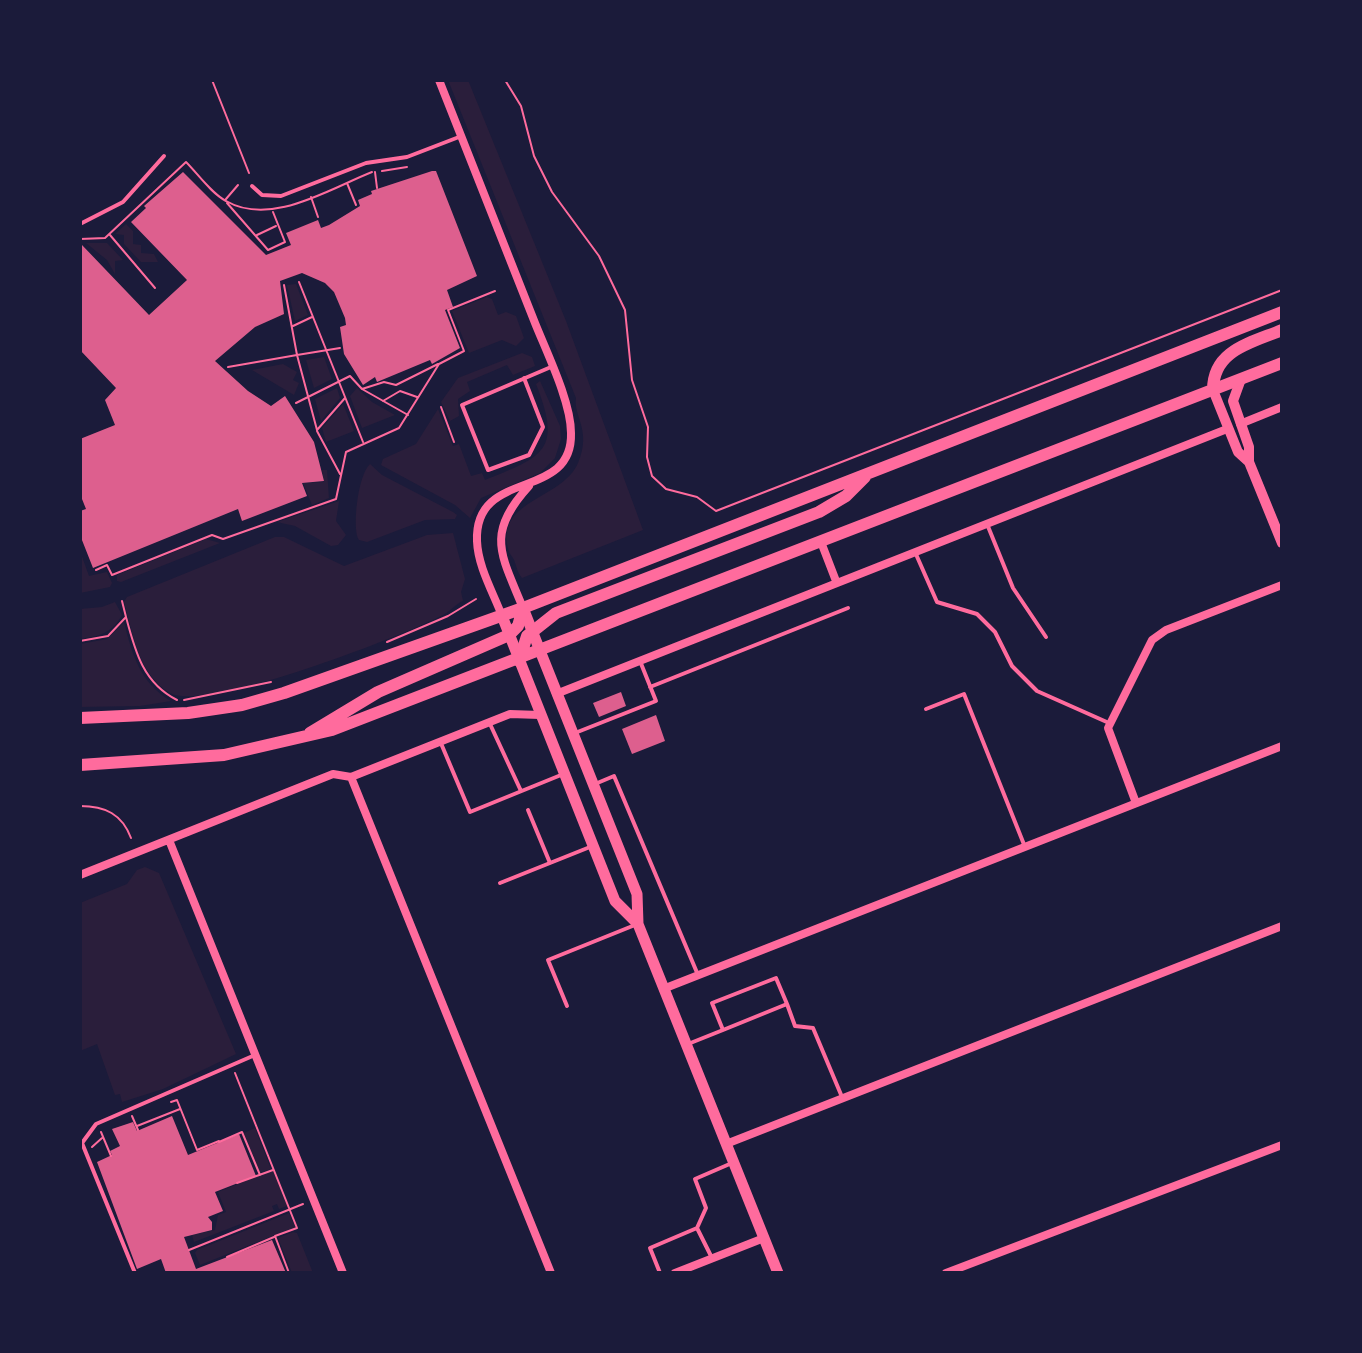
<!DOCTYPE html>
<html>
<head>
<meta charset="utf-8">
<style>
	body { margin:0 }
	#map { position:relative; width:1362px; height:1353px; overflow:hidden; background:#1b1b3a; font-family:"Titillium Web",sans-serif }
	canvas { display:block }
	.frame { position:absolute; inset:0; border:82px solid #1b1b3a; pointer-events:none }
</style>
</head>
<body>
<div id="map">
<canvas width="1362" height="1353"></canvas>
<div class="frame"></div>
</div>
<script>
const ctx = document.querySelector('canvas').getContext('2d');
ctx.lineJoin = 'round';
function fillPath(path, color) { ctx.fillStyle = color; ctx.fill(path, 'evenodd'); }
function strokePath(path, color, width, dash) { ctx.strokeStyle = color; ctx.lineWidth = width; ctx.lineCap = dash ? 'butt' : 'round'; ctx.setLineDash(dash || []); ctx.stroke(path); }
fillPath(new Path2D(`
	M448,80h20l98,241 77,209 -121,48c-5,-6 -5,-11 -7,-15 -1,-6 -6,-8 -7,-15 -12,-48 55,-49 70,-85 14,-33 -5,-47 -2,-65z
	M126,224l7,7v13l8,1v8l13,1 4,8h-17l-17,-18v-9l-9,-1z
	M86,243h21l16,17 -8,1v13l-8,-14z
	M296,284l12,31 -13,6 -8,-36z
	M487,297l5,2 6,16 8,-3 10,4 8,22 -8,8 -14,-6 -33,13 -17,-42z
	M522,353l10,4 3,9 -22,9 -6,-10 -40,17 3,9 -12,8 1,17 -9,5 -9,-19 17,-24z
	M324,357l8,22 -18,9 -8,-28z
	M283,364l14,8 -4,8 6,3 -5,12 -42,-25z
	M540,381l20,45 1,13 -6,19 -15,15 -59,25 -11,20 -15,-13 -74,-40 2,-6 33,-15 22,-35 15,37 6,-2 12,32 11,-3 3,7c60,-24 77,-30 51,-96z
	M337,388l3,10 -19,23 -6,-22z
	M357,388l15,14 23,13 -33,13 -12,-32z
	M343,404l11,27 -28,11 -4,-14z
	M370,464l12,11 71,37 4,3 -2,4 -30,1 -58,22 -8,-2c-7,-9 -2,-64 11,-76z
	M322,470h5l2,28 -17,7 -9,-22 21,-1z
	M339,501l-3,20 10,14 -8,10 -7,1 -36,-20 -18,-4z
	M453,533l12,46 -4,13 2,9c-8,3 -12,10 -20,14 -40,21 -238,98 -273,78 -32,-19 -37,-59 -46,-91l3,-5 148,-60h9l60,29 83,-31z
	M206,539l14,4 -99,39 -4,-1v-6z
	M80,551l9,25 18,-4 5,11 -2,4 -30,6z
	M115,602l7,13c-10,18 -22,21 -42,24v-30l22,-2z
	M124,622c8,32 16,61 47,79l-31,5 -60,1v-63l27,-5z
	M145,867l14,6 77,181 -73,35 -41,13 -2,-8 -5,1 -18,-51 -17,7v-148l47,-19 10,-14z
	M255,1128l16,41 -11,4 -16,-40z
	M273,1170l14,36 -8,3 -2,-5 -5,2 2,5 -80,31 -2,-7 23,-5 3,-15 8,-3 -8,-20z
	M289,1213l6,14 -95,38 -5,-12 2,-3z
	M293,1232l4,1 16,40h-21l-14,-35z`), '#2a1e3b');
fillPath(new Path2D(`
	M432,171h4l41,105 -30,14 6,17 -8,3 15,38 -28,16 -2,-4 -53,22 -2,-5 -12,8 -19,-31 -4,-27 6,-2 -1,-7 -11,-26 -9,-9 -23,-10 -22,8 4,33 -29,13 -40,34 33,30 23,15 14,-10 29,46 10,39 -22,2 5,13 -65,25 -4,-12 -145,59 -13,-33v-24l6,-2 -6,-15v-55l35,-14 -10,-25 11,-12 -36,-38v-103l2,-2 67,70 38,-35 -56,-58 15,-14 -2,-2 39,-34 83,83 25,-10 -5,-12 32,-13 3,8 8,-3 31,-19 -2,-6 14,-6 -1,-3z
	M621,692l5,14 -27,11 -6,-14z
	M656,715l9,26 -33,13 -10,-25z
	M172,1116l16,39 51,-21 17,42 -41,16 8,19 -15,6 4,5v8l-28,7 12,32 76,-29 14,33h-120l-5,-14 -24,10 -40,-107 15,-7 -2,-4 10,-5 -8,-17 21,-7 4,9z`), '#dd5f8e');
strokePath(new Path2D(`
	M212,80l37,93
	M505,80l16,26 13,50 18,36 47,64 26,54 7,70 16,47 -1,30 5,19 14,13 31,8 19,14 566,-221
	M382,171l25,-4
	M375,172l2,16
	M347,183l9,22
	M311,197l7,20
	M226,199l12,-14
	M227,203l41,47 17,-8 -12,-30
	M110,235l45,53
	M257,235l19,-9
	M80,239l25,-1 81,-76c12,12 25,31 40,39 45,26 103,-12 146,-29
	M299,282l64,160
	M284,285l13,70 43,-7
	M293,326l19,-9
	M228,367l69,-12 20,75 28,-32
	M383,401l17,-10 17,6
	M296,403l54,-27 12,13
	M441,407l13,35
	M408,415l-46,-26 22,-7 12,3 42,-21
	M317,431l23,43
	M96,570l11,-5 5,10 100,-40 11,4 113,-40 10,-47 53,-24 40,-64 25,-13 -16,-41 47,-19
	M126,617c9,34 17,66 51,83
	M80,641l28,-5 18,-19 -4,-16
	M387,642l61,-26 28,-17
	M184,700l87,-18
	M80,806c25,0 42,8 51,32
	M235,1073l62,155 -22,8 14,37
	M171,1102l6,-2 20,50 22,-9
	M132,1116l6,14
	M137,1126l43,-17
	M101,1132l10,24
	M219,1142l23,-10 18,43
	M92,1147l10,-9
	M237,1183l36,-13
	M189,1250l114,-46
	M227,1257l47,-20`), '#ff6b9d', 2);
strokePath(new Path2D(`
	M252,186l10,9 19,1 85,-33 41,-6 52,-20
	M80,224l43,-22 41,-46
	M524,378l19,49 -14,28 -41,15 -26,-65 89,-38
	M987,524l26,64 33,49
	M915,552l22,50 40,12 18,18 17,34 25,25 72,32
	M650,687l198,-79
	M926,709l38,-15 61,153
	M490,724l31,67
	M575,733l81,-32 -16,-40
	M440,741l30,71 91,-37
	M595,784l19,-8 84,199
	M528,810l22,53
	M500,883l90,-36
	M787,1004l8,22 18,2 29,69
	M567,1006l-19,-46 87,-35
	M688,1044l35,-14 -11,-27 64,-25 11,26 -64,26
	M697,1228l9,-20 -11,-29 37,-16
	M135,1273l-53,-130 14,-19 159,-69
	M660,1273l-10,-25 47,-20 14,28`), '#ff6b9d', 4);
strokePath(new Path2D(`
	M439,80c32,81 64,162 96,243 12,30 36,79 36,110 2,69 -97,34 -94,108 1,26 16,51 25,75
	M1240,424l42,-17
	M821,542l15,39
	M523,608c-22,-54 -38,-74 6,-122
	M556,694l671,-265
	M351,777l200,496
	M351,777l159,-63 30,1
	M1136,803l-28,-75 44,-88 14,-10 116,-45
	M169,840l174,433
	M80,875l253,-101 18,3
	M663,989l619,-243
	M726,1144l556,-218
	M675,1273l89,-35
	M946,1273l336,-128`), '#ff6b9d', 8);
strokePath(new Path2D(`
	M1241,379l-8,22 16,46v15l33,81
	M1213,390l25,62 11,10`), '#ff6b9d', 10);
strokePath(new Path2D(`
	M523,608l114,286 1,30 140,349
	M502,616l113,285 23,23`), '#ff6b9d', 11);
strokePath(new Path2D(`
	M1213,390c0,-40 38,-47 69,-60
	M519,661l8,-25 29,-23 263,-101 27,-16 19,-19
	M80,718l108,-5 54,-8 42,-12 239,-85 759,-296
	M310,733l68,-41 131,-57 9,-9 5,-18
	M80,765l144,-10 108,-25 950,-367`), '#ff6b9d', 12);
</script>
</body>
</html>
